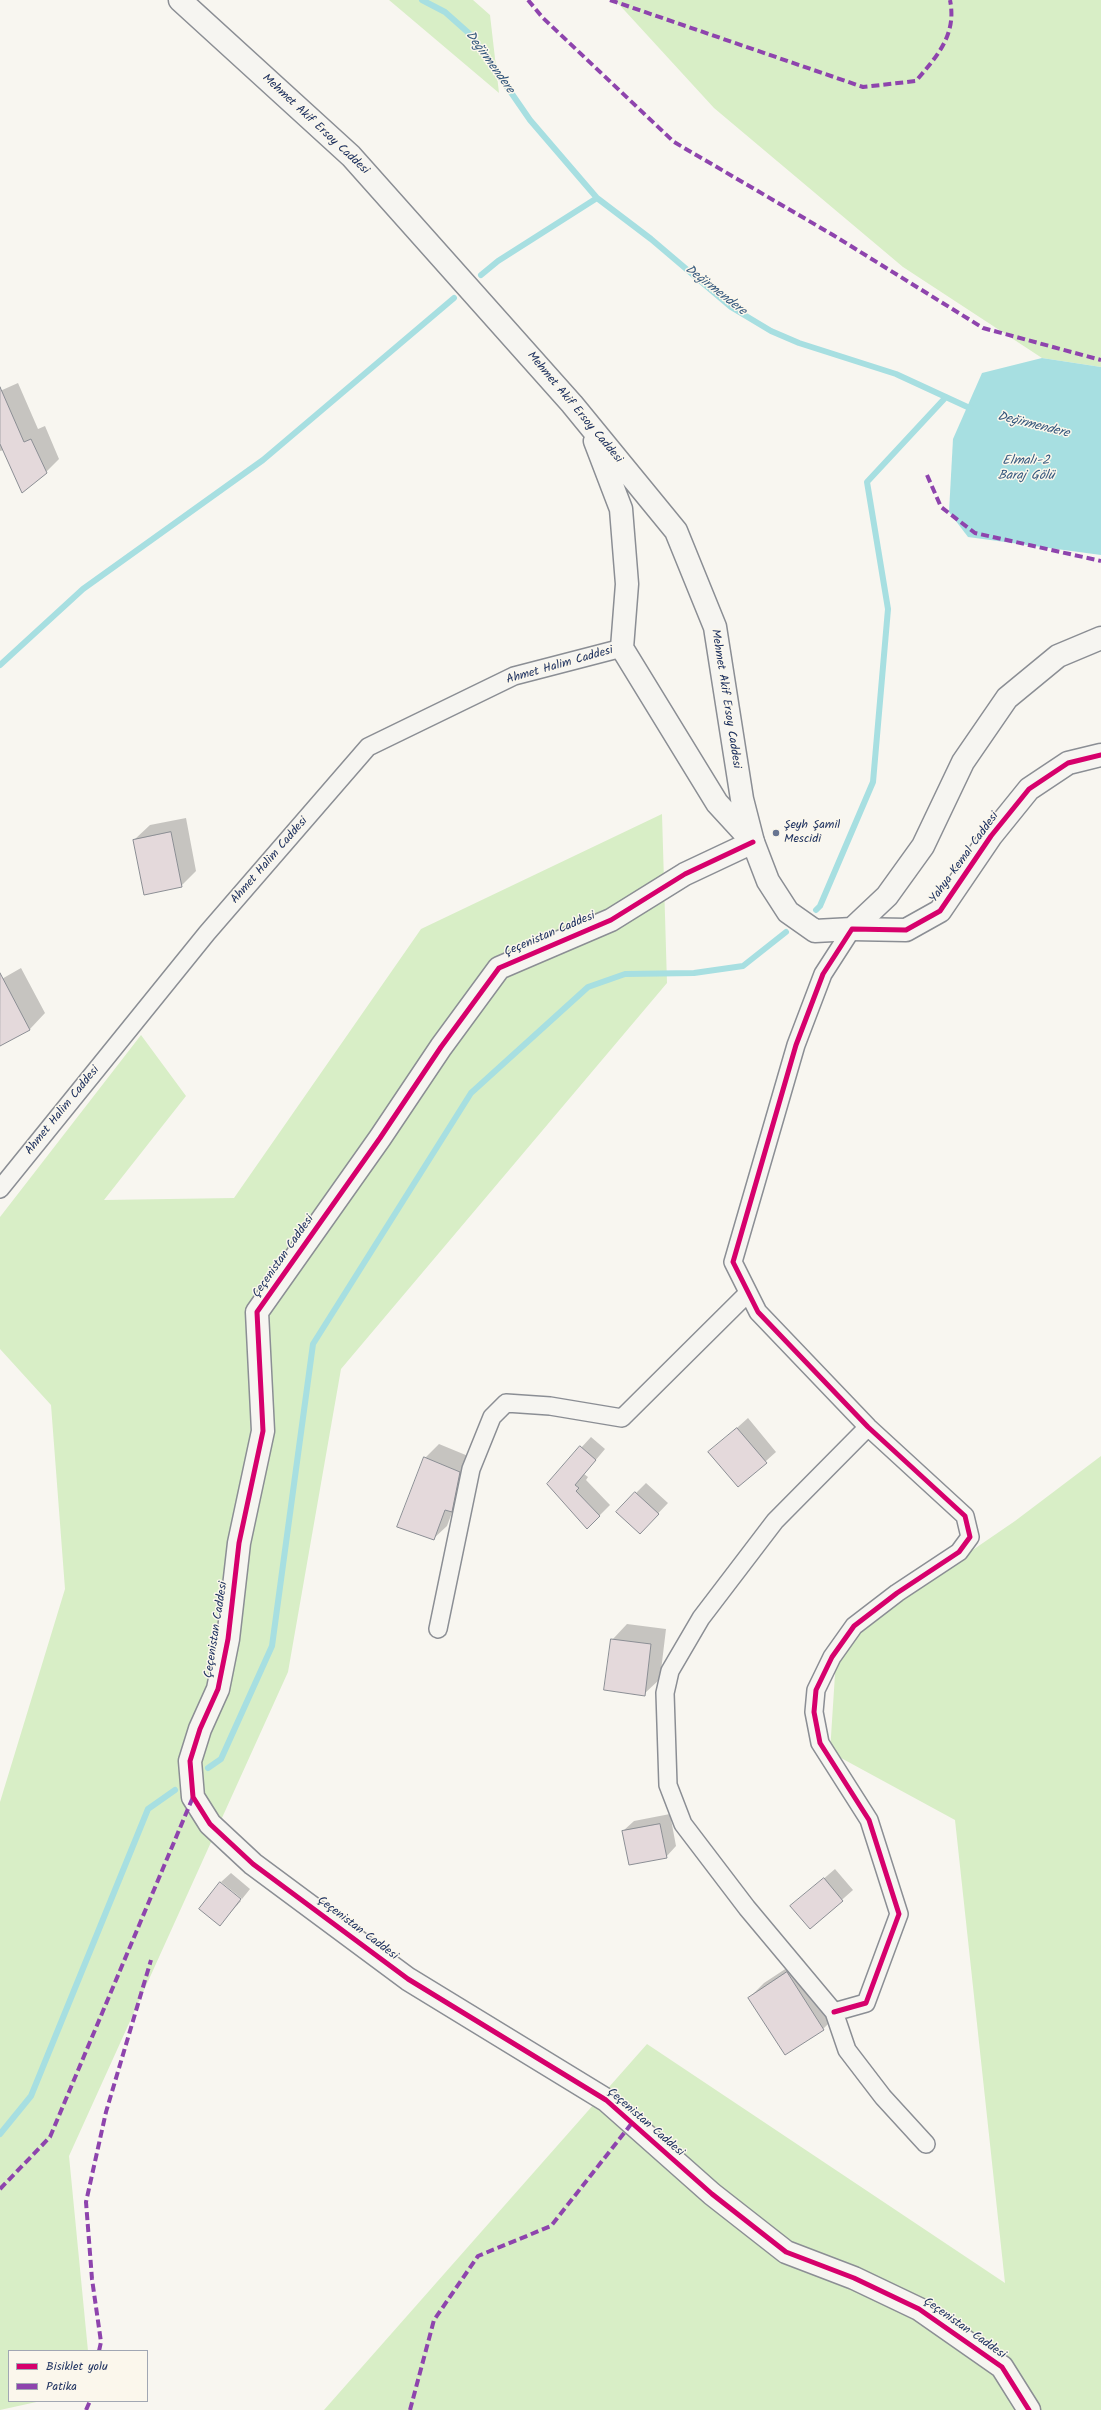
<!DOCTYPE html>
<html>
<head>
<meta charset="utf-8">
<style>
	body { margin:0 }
	#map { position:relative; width:1101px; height:2410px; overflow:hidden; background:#f8f6f0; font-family:Kalam,sans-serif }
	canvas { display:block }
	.legend { position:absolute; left:8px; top:2350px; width:140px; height:52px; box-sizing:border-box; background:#fbf7ec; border:1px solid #a1a7b3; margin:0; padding:5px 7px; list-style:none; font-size:12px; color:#1b2f5e }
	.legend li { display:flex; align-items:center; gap:8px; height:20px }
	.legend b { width:20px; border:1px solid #a1a7b3 }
</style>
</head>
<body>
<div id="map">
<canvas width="1101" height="2410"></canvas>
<ul class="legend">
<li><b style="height:5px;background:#d6006c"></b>Bisiklet yolu</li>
<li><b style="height:5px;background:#8e44ad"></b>Patika</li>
</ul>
</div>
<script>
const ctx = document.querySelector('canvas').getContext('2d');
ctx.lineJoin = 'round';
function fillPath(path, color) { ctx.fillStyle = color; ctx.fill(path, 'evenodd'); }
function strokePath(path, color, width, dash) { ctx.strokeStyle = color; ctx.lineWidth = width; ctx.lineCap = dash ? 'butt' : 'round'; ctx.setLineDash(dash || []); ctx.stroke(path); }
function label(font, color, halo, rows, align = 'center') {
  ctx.font = font + ' Kalam,sans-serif'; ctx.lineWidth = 3; ctx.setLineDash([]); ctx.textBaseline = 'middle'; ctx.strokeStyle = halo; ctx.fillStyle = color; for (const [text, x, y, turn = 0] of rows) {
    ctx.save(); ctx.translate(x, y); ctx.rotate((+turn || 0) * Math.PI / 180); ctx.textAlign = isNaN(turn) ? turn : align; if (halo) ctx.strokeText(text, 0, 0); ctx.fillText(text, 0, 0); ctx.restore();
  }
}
fillPath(new Path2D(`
	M389,0h84l17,15 9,78z
	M615,0h486v367l-59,-9 -139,-91 -189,-159z
	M662,814l5,169 -326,386 -53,303 -219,484 19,195h-79v50h32l-41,9v-608l65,-213 -14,-184 -51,-56v-132l141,-182 45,61 -82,104 130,-2 187,-269z
	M1101,1456v954h-777l323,-366 358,239 -50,-463 -125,-68 7,-109 178,-122z`), '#d8eec6');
fillPath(new Path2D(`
	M1042,358l59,9v188l-133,-18 -19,-25 4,-73 29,-66z`), '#a7dfe1');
fillPath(new Path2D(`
	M18,383l20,46 7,-3 14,33 -13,13 -42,-22 -4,1v-60z
	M186,818l10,53 -15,15 -47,-46 16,-15z
	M21,968l24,45 -15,16 -30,16v-65z
	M748,1418l28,34 -38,34 -28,-34z
	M591,1437l14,12 -21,25 4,3 -2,3 24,25 -23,23 -39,-44z
	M439,1444l34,14 -8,40 -12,12 -6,16 -14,13 -8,-81z
	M646,1483l22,20 -18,19 -14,-29z
	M627,1624l39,5 -6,50 -16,15 -32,-54z
	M670,1814l6,32 -10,11 -43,-26 11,-10z
	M835,1869l18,21 -43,38 -18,-22z
	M231,1873l19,16 -8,10 -21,-17z
	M220,1884l21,17 -21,23z
	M802,1958l36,56 -15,15 -74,-31 15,-15z`), '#0003');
strokePath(new Path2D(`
	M422,0l23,12 27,24 58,84 67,78 54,41 80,68 40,24 28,12 97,31 78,36
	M481,275l17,-14 99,-63
	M0,665l83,-76 180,-129 191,-162
	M816,910l4,-4 53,-124 15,-173 -21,-127 79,-85
	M208,1768l13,-9 51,-113 41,-302 158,-251 117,-106 37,-13 69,-1 49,-7 43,-34
	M0,2134l31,-38 117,-287 27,-19`), '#a7dfe1', 6);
const building = new Path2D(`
	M0,387l24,55 7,-3 16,34 -25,20 -22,-49z
	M171,832l11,55 -38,8 -11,-55z
	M0,973l30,57 -30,16z
	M737,1428l30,35 -29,24 -30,-35z
	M580,1446l16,14 -21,25 4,3 -3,3 24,25 -13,13 -40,-45z
	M424,1457l36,15 -8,40 -7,-2 -11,30 -37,-13z
	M635,1492l24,22 -19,20 -24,-22z
	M611,1639l40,5 -6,52 -41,-6z
	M660,1824l7,34 -38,7 -7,-34z
	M824,1878l19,23 -33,28 -20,-23z
	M220,1882l21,17 -21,27 -21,-17z
	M787,1972l37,58 -39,25 -37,-57z`);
fillPath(building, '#e4d9db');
strokePath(building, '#8b8e94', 1);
const minor = new Path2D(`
	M0,1189l207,-256 161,-186 146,-71 108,-28
	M868,1427l-93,94 -74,97 -31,53 -5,22 3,92 15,39 64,84 87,104 13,38 36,47 43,47
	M438,1629l33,-160 21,-52 14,-14 44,3 72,12 126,-125
	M834,2012l32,-9 33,-89 -30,-94 -49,-77 -6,-31 2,-22 16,-33 22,-31 43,-33 62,-41 11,-15 -5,-21 -97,-89 -110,-115 -25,-50 63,-217 27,-71 29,-45`);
const tertiary = new Path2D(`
	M753,842l-68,32 -74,46 -112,48 -58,79 -61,91 -123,174 6,119 -24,112 -11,96 -10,50 -18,40 -10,32 3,36 17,27 43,40 155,115 198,121 106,94 74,58 68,26 65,31 83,58 27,43
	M852,929l54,1 34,-19 51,-75 38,-47 39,-26 33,-8`);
const secondary = new Path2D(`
	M180,0l171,156 221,248 104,127 39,96 27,172 11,43 15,39 20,31 27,19 37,-2 35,-33 36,-50 40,-84 44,-64 51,-42 43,-18
	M595,441l26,68 6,75 -5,64 95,155 34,37`);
strokePath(minor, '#8b8e94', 20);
strokePath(tertiary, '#8b8e94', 25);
strokePath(secondary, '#8b8e94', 25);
strokePath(minor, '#f6f5f1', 17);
strokePath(tertiary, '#f6f5f1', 22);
strokePath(secondary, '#f6f5f1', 22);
strokePath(new Path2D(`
	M528,0l15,18 131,124 159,93 150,93 118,32
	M610,0l253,87 53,-6c21,-25 41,-46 34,-81
	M927,475l14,32 34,26 126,28
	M0,2189l50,-52 143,-340
	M99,2351l2,-9 -9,-63 -6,-77 20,-90 45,-152
	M86,2410l4,-9
	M410,2410l24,-90 44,-64 73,-30 81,-103`), '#8e44ad', 4, [8, 4]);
strokePath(new Path2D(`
	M753,842l-68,32 -74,46 -112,48 -58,79 -61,91 -123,174 6,119 -24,112 -11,96 -10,50 -18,40 -10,32 3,36 17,27 43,40 155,115 198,121 106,94 74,58 68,26 65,31 83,58 27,43
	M834,2012l32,-9 33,-89 -30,-94 -49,-77 -6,-31 2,-22 16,-33 22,-31 43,-33 62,-41 11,-15 -5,-21 -97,-89 -110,-115 -25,-50 63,-217 27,-71 29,-45 54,1 34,-19 51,-75 38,-47 39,-26 33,-8`), '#d6006c', 5);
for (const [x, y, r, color] of [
	[776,833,4,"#687591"]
]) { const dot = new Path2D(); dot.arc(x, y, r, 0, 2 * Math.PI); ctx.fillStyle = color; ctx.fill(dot); strokePath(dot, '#fbf7ec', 1.5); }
label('12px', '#1b2f5e', '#fbf7ec', [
	["Mehmet Akif Ersoy Caddesi",315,125,43],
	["Mehmet Akif Ersoy Caddesi",574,408,50],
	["Ahmet Halim Caddesi",560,666,-16],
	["Mehmet Akif Ersoy Caddesi",725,699,81],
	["Yahya Kemal Caddesi",965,858,-54],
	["Ahmet Halim Caddesi",270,861,-49],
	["Çeçenistan Caddesi",550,935,-23],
	["Ahmet Halim Caddesi",63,1111,-51],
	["Çeçenistan Caddesi",284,1257,-55],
	["Çeçenistan Caddesi",217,1630,-81],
	["Çeçenistan Caddesi",357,1929,37],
	["Çeçenistan Caddesi",645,2123,41],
	["Çeçenistan Caddesi",964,2329,35]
]);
label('12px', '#1b2f5e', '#fbf7ec', [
	["Şeyh Şamil",784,826],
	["Mescidi",784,840]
], 'left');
label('italic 13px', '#35587d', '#fbf7ec', [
	["Değirmendere",489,63,54],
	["Değirmendere",715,291,38],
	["Değirmendere",1033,426,14],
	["Elmalı-2",1026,462],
	["Baraj Gölü",1026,477]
]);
</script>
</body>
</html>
